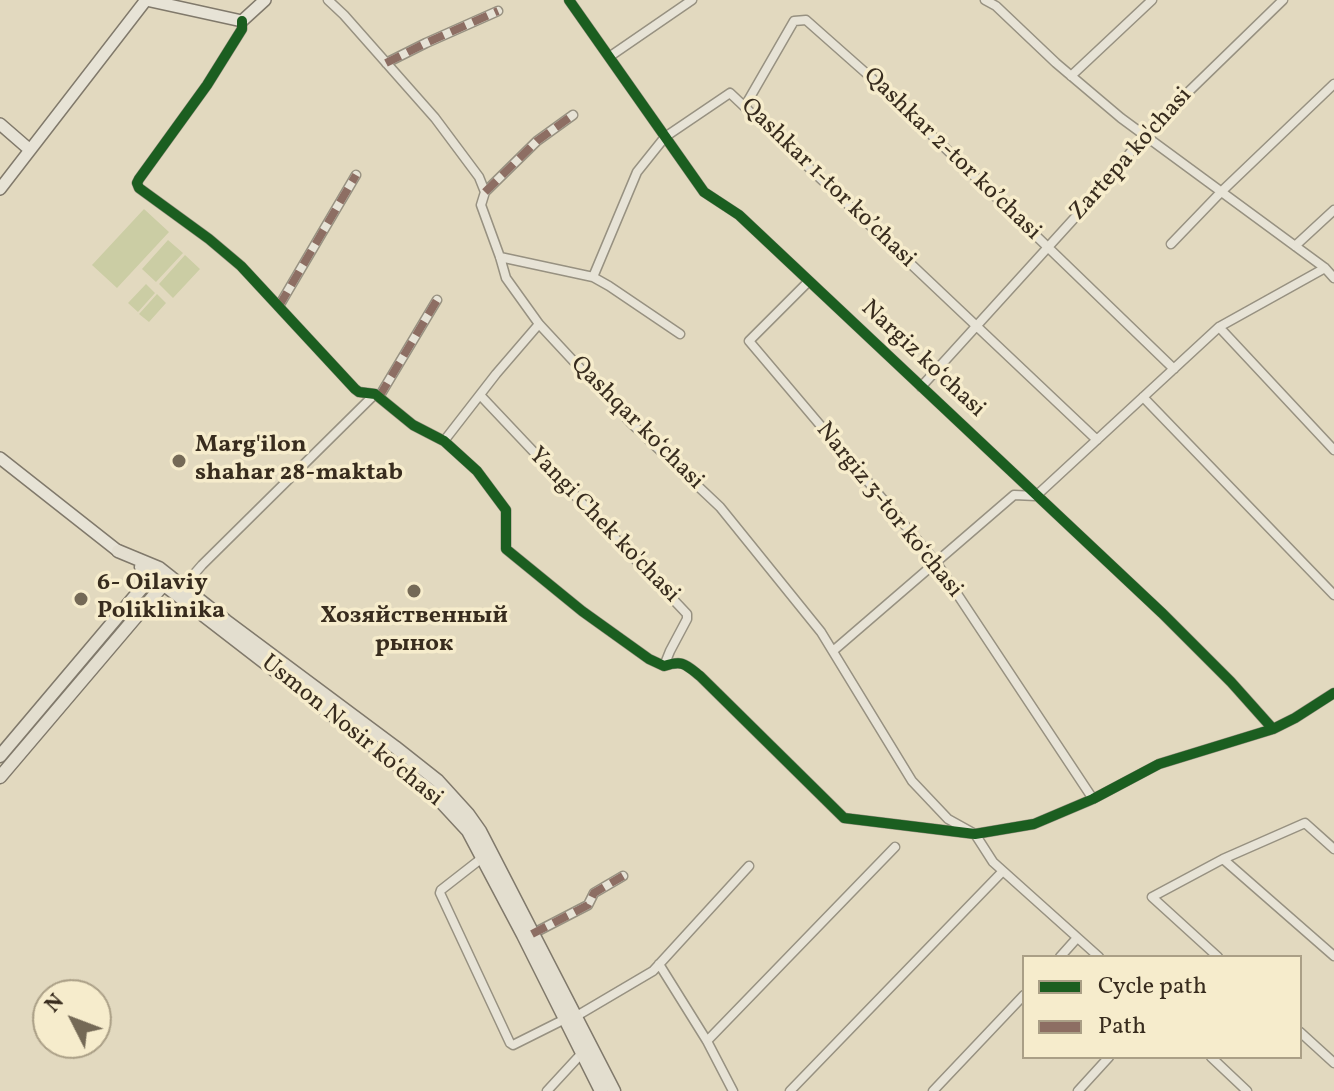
<!DOCTYPE html>
<html>
<head>
<meta charset="utf-8">
<style>
	body { margin:0 }
	#map { position:relative; width:1334px; height:1091px; overflow:hidden; background:#e2d9bf; font-family:Vollkorn,serif }
	canvas { display:block }
	.legend { position:absolute; left:1022px; top:955px; width:280px; height:104px; box-sizing:border-box; background:#f6eccc; border:2px solid #aa9f86; margin:0; padding:10px 14px; list-style:none; font-size:24px; color:#382c1e }
	.legend li { display:flex; align-items:center; gap:16px; height:40px }
	.legend b { width:40px; border:2px solid #aa9f86 }
	.north { position:absolute; left:32px; top:979px; width:80px; height:80px; box-sizing:border-box; background:#f6eccc; border:2px solid #aa9f86; border-radius:50%; rotate:312deg; font-size:22px; font-weight:700; line-height:32px; text-align:center; color:#382c1e }
	.north::after { content:''; display:block; margin:auto; width:28px; height:36px; background:#746956; clip-path:polygon(50% 0,100% 100%,50% 72%,0 100%) }
</style>
</head>
<body>
<div id="map">
<canvas width="1334" height="1091"></canvas>
<ul class="legend">
<li><b style="height:10px;background:#1b5e20"></b>Cycle path</li>
<li><b style="height:10px;background:#8d6e63"></b>Path</li>
</ul>
<div class="north">N</div>
</div>
<script>
const ctx = document.querySelector('canvas').getContext('2d');
ctx.lineJoin = 'round';
function fillPath(path, color) { ctx.fillStyle = color; ctx.fill(path, 'evenodd'); }
function strokePath(path, color, width, dash) { ctx.strokeStyle = color; ctx.lineWidth = width; ctx.lineCap = dash ? 'butt' : 'round'; ctx.setLineDash(dash || []); ctx.stroke(path); }
function label(font, color, halo, rows, align = 'center') {
  ctx.font = font + ' Vollkorn,serif'; ctx.lineWidth = 7; ctx.setLineDash([]); ctx.textBaseline = 'middle'; ctx.strokeStyle = halo; ctx.fillStyle = color; for (const [text, x, y, turn = 0] of rows) {
    ctx.save(); ctx.translate(x, y); ctx.rotate((+turn || 0) * Math.PI / 180); ctx.textAlign = isNaN(turn) ? turn : align; if (halo) ctx.strokeText(text, 0, 0); ctx.fillText(text, 0, 0); ctx.restore();
  }
}
fillPath(new Path2D(`
	M144,209l25,23 -52,56 -25,-23z
	M168,240l15,13 -27,29 -14,-13z
	M185,255l15,14 -27,29 -14,-14z
	M146,284l9,9 -17,19 -10,-9z
	M157,294l9,9 -17,19 -10,-8z`), '#cbcda4');
const street = new Path2D(`
	M328,0l16,15 91,103 44,59 6,15 -4,13 19,52 6,21 33,46 92,99 89,84 101,125 91,149 36,38 27,15 18,28 106,95
	M569,0l135,192 35,23 424,399 68,68 42,47
	M985,0l11,6 60,57 65,55 204,150 9,10
	M242,21v8l-35,56 -68,94 -2,4 2,5 70,51 32,27 114,123 4,3 16,2 38,31 31,16 33,30 29,39v39l76,62 67,48 15,7c19,-6 21,-2 36,10l144,142 131,16 59,-10 59,-25 66,-35 114,-35 22,-11 39,-25
	M609,57l83,-57
	M386,63l40,-20 72,-32
	M1071,76l81,-76
	M745,106l49,-85 12,-1 78,69 290,280
	M485,192l52,-51 36,-26
	M1171,244l50,-52 113,-108
	M1295,246l39,-36
	M500,257l93,20 44,-105 28,-35 65,-44 367,347
	M593,277l16,9 71,48
	M809,281l-60,60 187,221 157,237
	M279,306l77,-131
	M1219,327l115,123
	M921,387l188,-207 35,-45 139,-135
	M480,395l207,219v5l-17,32 -6,15
	M379,397l58,-97
	M1143,397l191,198
	M444,441l52,-67 43,-50
	M181,589l21,-24 173,-171
	M833,651l181,-156 22,1 183,-169 106,-59
	M482,858l-41,32 -1,3 70,150 3,2 52,-26
	M1223,859l111,97
	M532,934l56,-29 6,-12 29,-17
	M1060,957l17,-19
	M1218,957l-66,-60 71,-38 82,-36 29,26
	M659,964l48,77 26,50
	M575,1017l78,-46 96,-105
	M1300,1032l34,31
	M707,1041l188,-194
	M1211,1057l36,34
	M547,1091l35,-38
	M790,1091l213,-220
	M933,1091l91,-96
	M1078,1091l31,-34`);
const secondary = new Path2D(`
	M0,124l30,26
	M0,189l146,-189 96,21 23,-21
	M0,458l118,93`);
const primary = new Path2D(`
	M118,551l41,17 67,53 169,126 43,34 30,33 12,17 134,260
	M141,567l290,224 37,40 55,104 78,156
	M0,756l157,-186
	M0,777l169,-199`);
strokePath(street, '#979181', 11);
strokePath(secondary, '#80796b', 14);
strokePath(primary, '#80796b', 15);
strokePath(street, '#e7e3d6', 8);
strokePath(secondary, '#e7e3d6', 11);
strokePath(primary, '#e3decf', 12);
strokePath(new Path2D(`
	M386,63l40,-20 72,-32
	M485,192l52,-51 36,-26
	M279,306l77,-131
	M379,397l58,-97
	M532,934l56,-29 6,-12 29,-17`), '#8d6e63', 8, [16, 8]);
strokePath(new Path2D(`
	M569,0l135,192 35,23 424,399 68,68 42,47
	M242,21v8l-35,56 -68,94 -2,4 2,5 70,51 32,27 114,123 4,3 16,2 38,31 31,16 33,30 29,39v39l76,62 67,48 15,7c19,-6 21,-2 36,10l144,142 131,16 59,-10 59,-25 66,-35 114,-35 22,-11 39,-25`), '#1b5e20', 10);
for (const [x, y, r, color] of [
	[179,461,8,"#746956"],
	[414,591,8,"#746956"],
	[81,599,8,"#746956"]
]) { const dot = new Path2D(); dot.arc(x, y, r, 0, 2 * Math.PI); ctx.fillStyle = color; ctx.fill(dot); strokePath(dot, '#f6eccc', 3); }
label('24px', '#382c1e', '#f6eccc', [
	["Qashkar 2-tor koʼchasi",951,155,44],
	["Zartepa ko'chasi",1132,155,-48],
	["Qashkar 1-tor koʼchasi",827,184,44],
	["Nargiz koʻchasi",922,360,43],
	["Qashqar koʻchasi",636,424,45],
	["Nargiz 3-tor koʻchasi",888,511,51],
	["Yangi Chek ko'chasi",603,526,46],
	["Usmon Nosir ko‘chasi",351,732,39]
]);
label('bold 24px', '#382c1e', '#f6eccc', [
	["Marg'ilon",195,447],
	["shahar 28-maktab",195,475],
	["6- Oilaviy",97,585],
	["Poliklinika",97,613],
	["Хозяйственный",414,618,"center"],
	["рынок",414,646,"center"]
], 'left');
</script>
</body>
</html>
